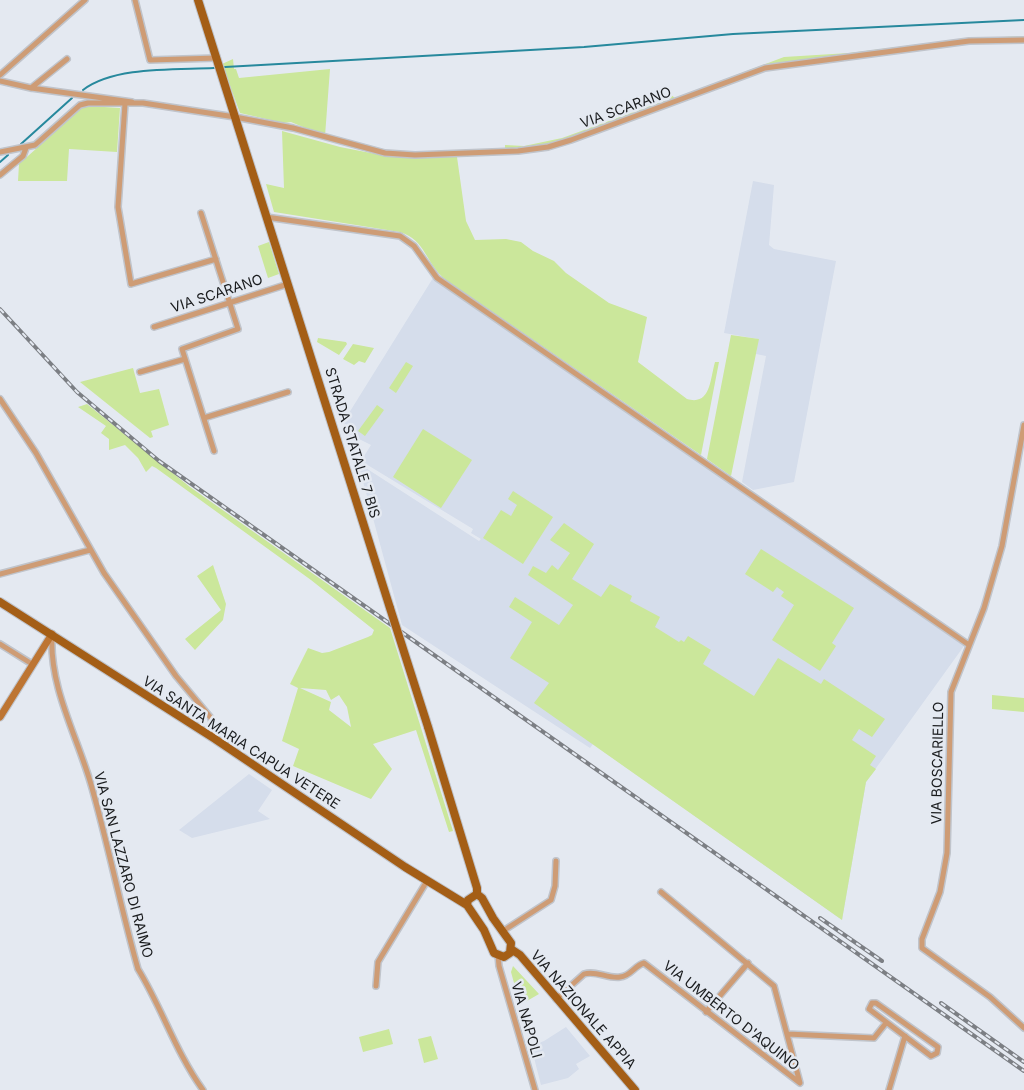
<!DOCTYPE html>
<html>
<head>
<meta charset="utf-8">
<style>
	body { margin:0 }
	canvas { display:block; background:#e4e9f1 }
</style>
</head>
<body>
<canvas width="1024" height="1090"></canvas>
<script>
const ctx = document.querySelector('canvas').getContext('2d');
ctx.lineJoin = 'round';
function fillPath(path, color) { ctx.fillStyle = color; ctx.fill(path, 'evenodd'); }
function strokePath(path, color, width, dash) { ctx.strokeStyle = color; ctx.lineWidth = width; ctx.lineCap = dash ? 'butt' : 'round'; ctx.setLineDash(dash || []); ctx.stroke(path); }
function label(font, color, halo, rows, align = 'center') {
  ctx.font = font + ' Inter,sans-serif'; ctx.lineWidth = 5; ctx.setLineDash([]); ctx.textBaseline = 'middle'; ctx.strokeStyle = halo; ctx.fillStyle = color; for (const [text, x, y, turn = 0] of rows) {
    ctx.save(); ctx.translate(x, y); ctx.rotate((+turn || 0) * Math.PI / 180); ctx.textAlign = isNaN(turn) ? turn : align; if (halo) ctx.strokeText(text, 0, 0); ctx.fillText(text, 0, 0); ctx.restore();
  }
}
fillPath(new Path2D(`
	M753,181l21,4 -5,60 5,4 62,12 -42,221 -41,8 -11,-8 24,-126 -10,-2 2,-15 -34,-6z
	M433,278l531,368 -98,136 -24,138 -249,-176 -3,4 -188,-123 -44,-162 121,78 2,-2 -10,-6 2,-4 -112,-68 10,-16 -12,-6 -11,4 -4,-22z
	M249,774l23,16 -14,21 12,8 -78,19 -13,-8z
	M566,1027l24,29 -14,8 3,5 -11,9 -27,7 -10,-39 13,-5z`), '#d5ddeb');
fillPath(new Path2D(`
	M1024,36v2l-58,3 -189,22 -104,38 -4,-2 1,-5 5,4 109,-41 65,-4 113,-14z
	M233,59l1,10h2l3,9 91,-9 -5,67 -34,-14 -7,1 -44,-10 -18,-49z
	M664,101l2,3 -114,39 -47,6v-4l19,1 38,-8z
	M88,106l32,2 -3,44 -48,-3 -2,32h-49l1,-17 64,-57z
	M282,131l58,16 51,10h66l9,64 9,19 31,-1 15,3 12,9 21,10 12,12 43,30 38,14 -9,45 49,37c24,7 23,-20 28,-37h4l-18,93 -255,-175c-21,-17 -20,-40 -46,-48l-126,-20 -8,-28 18,4z
	M269,242l10,32 -11,4 -10,-32z
	M731,335l28,4 -28,137 -24,-17z
	M318,338l28,4 1,2 -8,11 -22,-13z
	M353,344l21,4 -9,15 -6,-2 -5,4 -11,-6z
	M406,362l7,4 -17,27 -7,-5z
	M133,368l7,25 19,-4 10,36 -18,6 2,6 -3,1 -70,-56z
	M87,404l103,83 200,141 63,203 -4,1 -33,-102 -43,14 19,25 -21,30 -78,-33 6,-17 -17,-8 16,-53 -8,-4 18,-36 14,5 7,-1 39,-15 4,-2 2,-5 -63,-50 -155,-112 -4,-2 -6,6 -8,-14 -13,-13 -16,5v-11l-8,-6 5,-7 -28,-19zM300,688l26,2 5,10 8,-5 8,12 4,20 -22,-17 2,-8z
	M377,405l7,5 -19,26 -7,-5z
	M423,429l49,31 -31,48 -48,-31z
	M513,491l40,26 -30,47 -40,-26 18,-28 10,6 6,-11 -9,-6z
	M564,523l30,21 -22,35 29,18 9,-13 22,12 -2,5 30,16 -5,10 24,15 2,-2 3,2 4,-6 23,14 -8,14 51,32 24,-38 43,26 3,-5 61,40 -13,18 -13,-8 -7,11 24,16 -6,9 6,4 -10,13 -24,138 -308,-217 15,-20 -39,-25 22,-36 -23,-15 6,-10 44,28 14,-20 -45,-30 5,-9 13,7 6,-8 6,5 12,-17 -20,-13z
	M761,549l93,59 -22,35 4,3 -16,25 -48,-31 22,-35 -13,-9 3,-4 -7,-5 -4,5 -28,-18z
	M213,565l13,39 -3,16 -28,30 -10,-11 36,-29 -24,-34z
	M992,695l32,3v14l-32,-3z
	M513,966l26,28 -19,11 -9,-33z
	M389,1029l4,15 -30,8 -4,-15z
	M431,1036l7,23 -14,4 -6,-24z`), '#cbe79b');
strokePath(new Path2D(`
	M225,67l359,-20 149,-13 291,-14
	M83,90c31,-24 93,-20 131,-22
	M21,144l51,-46
	M0,162l8,-7`), '#27899d', 2);
const street = new Path2D(`
	M135,0l15,60 67,-2
	M0,75l85,-75
	M0,81l31,7 101,14
	M31,88l36,-29
	M125,104l-7,103 13,77 85,-25
	M0,152l35,-7 45,-40 8,-2h55l92,14 58,11 92,25 30,2 103,-4 30,-4 23,-7 194,-72 204,-27 55,-1
	M0,175l23,-19 3,-8
	M201,213l37,116 -56,20 32,102
	M266,217l134,19 14,10 23,32 532,367
	M154,327l134,-43
	M140,372l45,-13
	M0,399l36,54 68,120 72,103 35,42 4,20
	M204,418l84,-26
	M1024,425l-22,121 -18,62 -33,84 -4,161 -7,39 -18,47v9l68,49 34,31
	M0,574l90,-24
	M52,634c-3,55 26,103 40,154 17,60 29,121 46,181 24,39 38,84 65,121
	M0,644l32,20
	M503,931l48,-31 4,-14 1,-25
	M498,955l1,11 36,124
	M376,986l2,-24 49,-81
	M556,999l28,-25c12,-4 24,5 36,3 11,-1 14,-11 24,-14l156,120 -26,-97 -113,-94
	M872,1003h4l62,44 -1,6 -6,3 -62,-47z
	M706,1012l42,-49
	M787,1034l87,4 12,-15
	M889,1090l16,-54`);
const secondary = new Path2D(`
	M0,717l52,-83`);
const primary = new Path2D(`
	M198,0l192,608
	M0,602l215,137 190,128 62,38
	M428,727l49,161v6
	M477,894l5,4 11,20 18,25 -1,10 -6,4 -10,-4 -10,-23 -17,-25 1,-5z
	M511,949l9,6 115,135`);
strokePath(street, '#c0c4cb', 8);
strokePath(secondary, '#c0c4cb', 9);
strokePath(primary, '#c0c4cb', 10);
strokePath(street, '#ce9c75', 5);
strokePath(secondary, '#bd7533', 7);
strokePath(primary, '#a45e16', 8);
const rail = new Path2D(`
	M0,309l77,83 82,69 865,610
	M820,918l62,43
	M941,1003l83,59`);
strokePath(rail, '#7c7f84', 4);
strokePath(rail, '#e4e9f1', 2, [5.5]);
const primaryBridge = new Path2D(`
	M390,608l38,119`);
strokePath(primaryBridge, '#c0c4cb', 10, []);
strokePath(primaryBridge, '#a45e16', 8);
label('14px', '#1a1c1e', '#e4e9f1', [
	["VIA SCARANO",626,108,-20],
	["VIA SCARANO",217,294,-18],
	["STRADA STATALE 7 BIS",352,443,73],
	["VIA SANTA MARIA CAPUA VETERE",241,743,33],
	["VIA BOSCARIELLO",938,763,-89],
	["VIA SAN LAZZARO DI RAIMO",123,865,75],
	["VIA NAZIONALE APPIA",583,1010,49],
	["VIA UMBERTO D'AQUINO",731,1016,38],
	["VIA NAPOLI",526,1020,74]
]);
</script>
</body>
</html>
